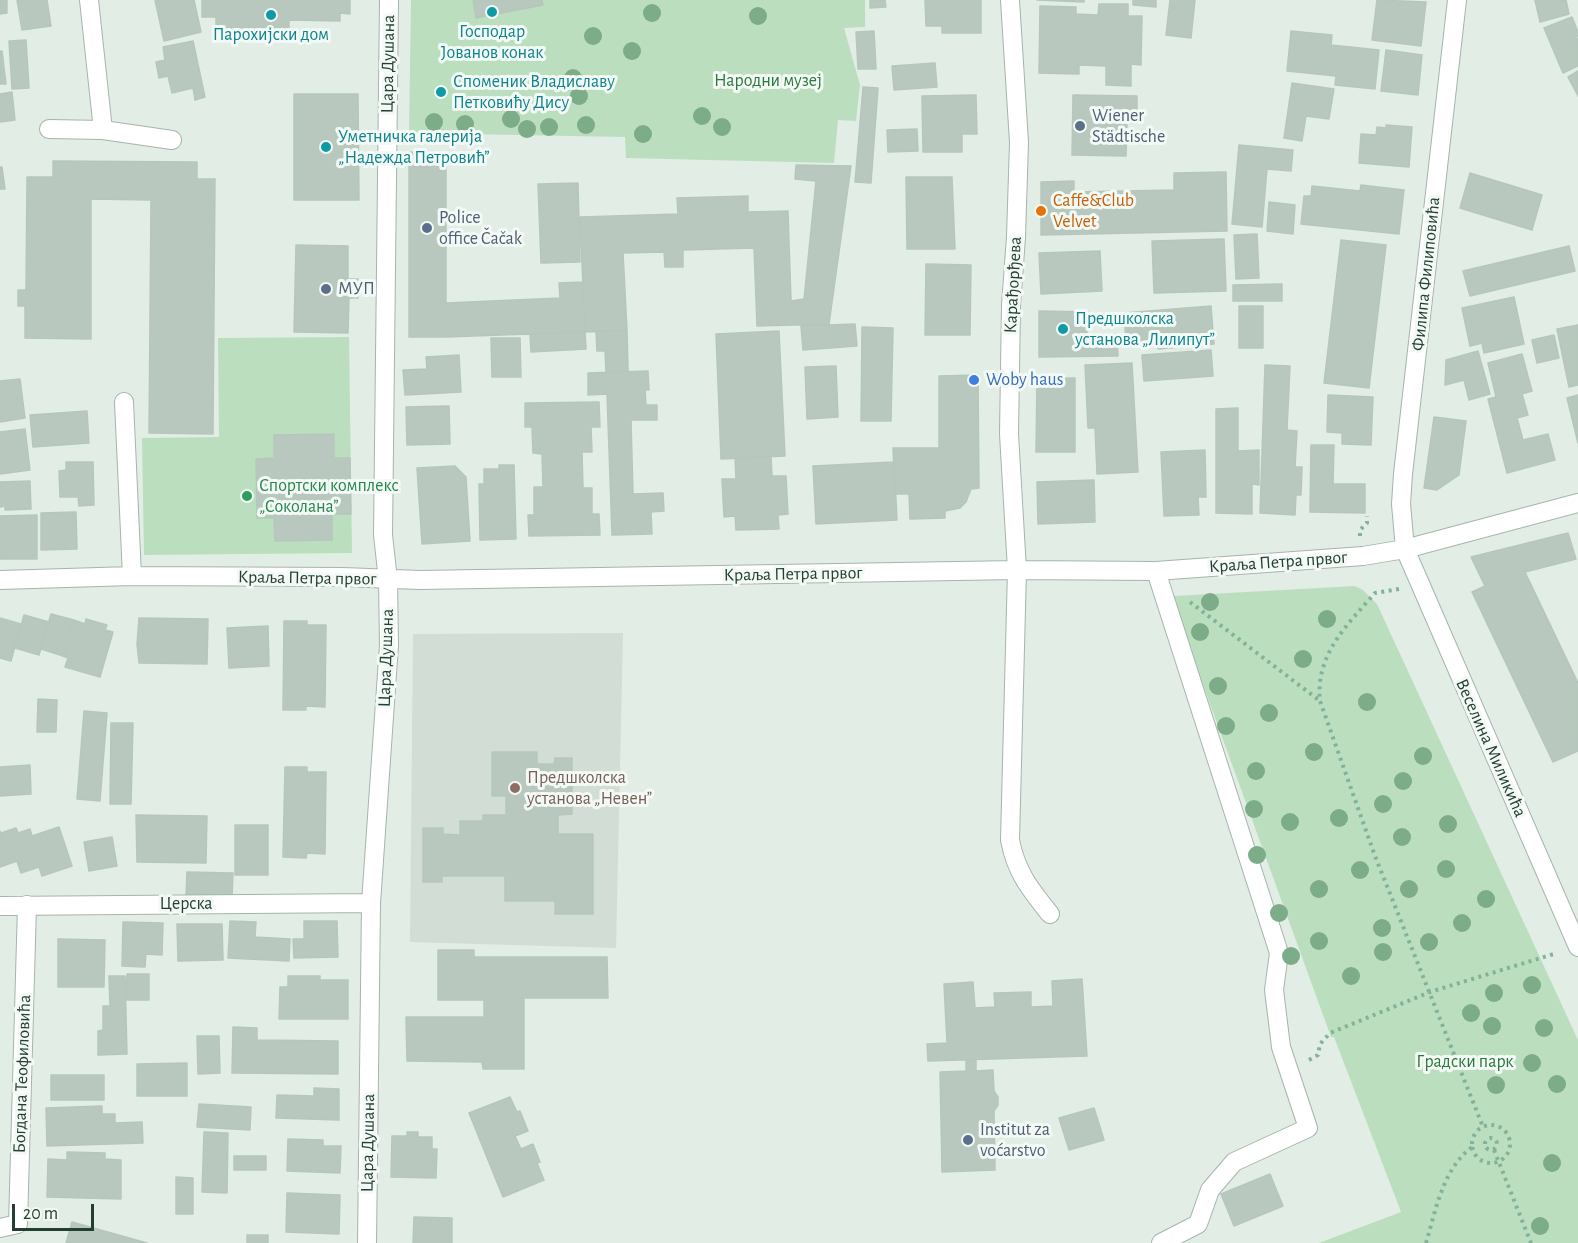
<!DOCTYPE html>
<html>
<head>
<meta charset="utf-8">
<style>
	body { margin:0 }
	#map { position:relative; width:1578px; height:1243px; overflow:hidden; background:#e2ede6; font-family:"Alegreya Sans",sans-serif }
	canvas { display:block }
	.scale { position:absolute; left:12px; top:1204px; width:82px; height:27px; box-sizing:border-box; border:3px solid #223f32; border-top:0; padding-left:8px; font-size:18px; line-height:21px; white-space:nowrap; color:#223f32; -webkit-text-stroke:4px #f3f9f5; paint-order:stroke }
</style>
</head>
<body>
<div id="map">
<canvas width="1578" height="1243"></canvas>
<div class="scale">20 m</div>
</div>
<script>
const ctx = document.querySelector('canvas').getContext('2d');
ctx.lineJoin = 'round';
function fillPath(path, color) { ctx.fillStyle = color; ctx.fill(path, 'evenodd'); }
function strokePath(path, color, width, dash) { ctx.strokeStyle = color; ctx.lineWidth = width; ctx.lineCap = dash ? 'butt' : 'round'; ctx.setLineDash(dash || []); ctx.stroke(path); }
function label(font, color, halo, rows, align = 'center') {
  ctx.font = font + ' "Alegreya Sans",sans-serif'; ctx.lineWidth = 6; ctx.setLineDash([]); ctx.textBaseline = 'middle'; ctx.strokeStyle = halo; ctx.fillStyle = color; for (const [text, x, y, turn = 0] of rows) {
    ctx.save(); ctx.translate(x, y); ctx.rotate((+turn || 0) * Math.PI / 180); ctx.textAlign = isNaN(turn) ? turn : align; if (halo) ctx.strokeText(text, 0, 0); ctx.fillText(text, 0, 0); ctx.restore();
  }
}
fillPath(new Path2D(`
	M623,633l-7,315 -206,-6 3,-308z`), '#d1ddd5');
fillPath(new Path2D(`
	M411,0h454v27l-21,1 16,57 -4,36 -18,-1 -4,43 -208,-5 -1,-21 -216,-4z
	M349,337l3,216 -208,2 -2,-117 77,-1 -1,-99z
	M1355,586l8,4 14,14 201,436v203h-259l82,-31 -67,-175h-3l-146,-402 -11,-39z`), '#bbdfbe');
const building = new Path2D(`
	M0,0h7v13l-7,1z
	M17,0h30l4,26 -29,4z
	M155,0h39l7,32 -37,9z
	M202,0h148v14l-10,-1v8l-51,-1v8h-73v-11h-14z
	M473,0h69l1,5 -67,13z
	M870,0h15l1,7 -16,1z
	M925,0h56v33h-39v-7h-16z
	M1037,0h47v2z
	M1133,0h23v7l-23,-2z
	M1170,0h25l-4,38 -25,-3z
	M1377,0l49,2 -5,44 -49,-6z
	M1535,0h31l3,14 -29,8z
	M1099,4h29v12h14l-1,49 -10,-1v22l-25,-1v-19l-27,-1v9l-40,-1 1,-67 36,1v7l22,1z
	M1572,17l6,15v4h-2l2,5v25l-15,7 -19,-45z
	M874,31l2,38h-18l-2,-37z
	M1291,31l41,4 -1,10 48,5 -4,39 -40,-4 1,-9 -49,-5z
	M26,40l3,48 -17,1 -3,-48z
	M193,41l12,56 -10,3 -2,-12 -21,5 -4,-17 -9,2 -3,-16 9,-2 -2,-13z
	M1386,50l36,5 -4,40 -37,-4z
	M0,51h2l4,33h-6z
	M935,63l2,24 -43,3 -2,-24z
	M1578,71v25l-10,-19z
	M1292,83l42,6 -5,30 -23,-3 -4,25 -18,-3z
	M863,87l15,1 -7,95 -16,-1z
	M12,92l3,28 -15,2v-28z
	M294,94h64l1,106h-65z
	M976,95l1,39h-15v18h-39l-1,-56z
	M1073,95l64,1v27h-10l-1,33 -54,-1z
	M1386,125l26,2 -3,40 -50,-4 2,-29 15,1 1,-8 9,1z
	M917,129l1,22 -30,1 -1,-22z
	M1239,145l54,5 -2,21 -24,-2 -5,58 -30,-3z
	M409,152l37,1v184h-37z
	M53,161l144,1v17h18l-2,255 -64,-1 2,-233 -60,-1v140l-66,-1v-32h-7v-16h8l1,-113h26z
	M796,165l55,1 -22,158 -72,2 -3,-78 -71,2v17h-18l-1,-15 -41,1 4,77 -42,2 -5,-115 98,-3 -1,-16 71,-2v16l40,-1 3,90 13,-2 12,-118 -21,-2z
	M0,167h2l3,22h-5z
	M1226,172l1,59 -186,4v-53l33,-1v11l100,-2v-17z
	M1470,173l72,22 -10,35 -72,-22z
	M906,177h46l3,72h-48z
	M578,183l2,79 -39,1 -3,-79z
	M1361,185l43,5 -5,44 -98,-10 3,-28h7l1,-10 48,5z
	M1269,202l26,3 -2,29 -26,-3z
	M1257,234l2,44 -23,1 -2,-44z
	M1224,239l2,52 -72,2 -2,-52z
	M1341,240l45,5 -17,143 -45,-5z
	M296,245l52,1v33h10v19h-9l-1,35 -54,-1z
	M1569,246l6,25 -105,25 -7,-25z
	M1100,251l2,40 -61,3 -2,-41z
	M926,264l45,1 -1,70h-45z
	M583,282l2,50 -139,5v-34l114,-5 -1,-15z
	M1282,284v17h-49v-16z
	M1514,297l10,47 -40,9 -2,-10 -12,3 -8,-38z
	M1211,306l3,38 -56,5 -1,-10 -31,3 -2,-29z
	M1239,306h24v42h-24z
	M1039,311l49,1 -4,12 3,-1v12l30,-1 1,22 -79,1z
	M855,324l2,22 -54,4 -2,-24z
	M1578,325v60l-9,2 -12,-58z
	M862,327l31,1 -2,93h-30z
	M627,330l1,41 -22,1 -1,-21h-8l-1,-19z
	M779,331l6,125 -64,3 -5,-125z
	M585,332l1,17 -55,3 -1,-18z
	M1554,335l5,23 -22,5 -5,-23z
	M491,338h29l1,39h-29z
	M1211,350l2,26 -69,5 -2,-26z
	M1478,351l12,43 -21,6 -5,-20 -19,5 1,-25z
	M1522,354l10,37 -10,3 6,21 -11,3 6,22 25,-6 7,26 -48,13 -19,-74 8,-2 -8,-34z
	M459,355l2,37 -56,3 -2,-25 24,-1 -1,-12z
	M1132,363l6,109 -41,2 -2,-46h-7l-3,-63z
	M1265,365l25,1 -3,64 10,1 -2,36h7l-1,28h-5l-1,20 -35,-2z
	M836,366l2,51 -31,2 -2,-52z
	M648,371l1,19h-4l1,15h11v15h-26l2,74 30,-1 1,18 -13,1 1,22 -40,1 -5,-141 -19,1v-22z
	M978,375l1,113 -8,1 -5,13 -6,6 -15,3v7l-35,1 -1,-25h-14l-2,-46h46v-72z
	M1037,378h38v74h-39z
	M20,379l5,39 -25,4v-41z
	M1328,395l45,2 -2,48 -29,-1v-11l-15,-1z
	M1578,395v48l-11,-45z
	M599,402l1,25h-9l1,25h-10l1,36h9v26h7l1,21 -71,1 -1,-21h6v-28h9l-1,-33 -9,-1 -1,-26h-7v-24z
	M449,406l1,38 -43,1 -1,-38z
	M1238,408v43l21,-1v35l-7,-1v30l-36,-1v-104z
	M87,411l2,32 -56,4 -3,-32z
	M1434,417l32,4 -7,54 -22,15 -13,-2z
	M25,429l5,41 -30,4v-42z
	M334,434v24h16l1,56h-19v26l-57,1 -1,-23h-17l-1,-59 18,-1v-23z
	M1311,445h23l-1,39h32v29l-55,-1z
	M1205,450l1,47h-8l1,18 -35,1 -3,-64z
	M771,456l1,20h14l2,38 -10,1 1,14 -43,1 -1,-14 -11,1 -2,-38h14l-1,-21z
	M66,462h27l1,43 -15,1 -1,-9h-18l-1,-26 7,-1z
	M894,462l3,58 -81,4 -3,-58z
	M499,465h15l2,74 -36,1 -1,-56h5v-15h15z
	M455,466l11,11 4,64 -48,3 -5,-76z
	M1094,480l1,42 -57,2 -1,-42z
	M30,481l1,28 -26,1v-4l-5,1v-25z
	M76,512l1,37 -36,1v-37z
	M37,515v44h-37v-43z
	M1568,533l8,26 -51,13 53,111v68l-25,11 -81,-170 13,-6 -14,-29z
	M51,614l23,6 -11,36 -22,-7z
	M24,615l25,7 -10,33 -24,-7z
	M0,618l21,6 -10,37 -11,-3z
	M139,618l69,1 -1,45 -68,-1 -2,-19z
	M86,619l21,6 -2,5 8,2 -13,45 -35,-10 3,-9 -5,-2 11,-36 11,4z
	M284,621h23v4h19l-1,82 -19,-1v4h-23z
	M268,626l1,40 -40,2 -2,-40z
	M38,699l19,1 -1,32h-19z
	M84,711l23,2 -7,88 -23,-2z
	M111,723h22l-2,81h-21z
	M492,752h45v12h17l1,-6h17v56l-14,1v19h35v80h-38v-13h-50v-25h-63v6h-19v-54h20v6l17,1v-14h23v-6h23v-19h-14z
	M30,765l1,29 -31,2v-29z
	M285,767h22v5h19l-1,82 -18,-1 -1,5 -23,-1z
	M136,815l71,1 -1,47 -69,-1z
	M235,825h33v50h-33z
	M59,827l13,39 -30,10 -3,-9 -18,6 -4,-12 -17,6v-36l1,2 15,-5 2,5 12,-4 2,7z
	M112,837l5,29 -28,5 -5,-29z
	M187,872l46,1 -1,24 -46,-1z
	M230,921l26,1 -1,15 35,2 -1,22 -61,-3z
	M304,921h33l1,36 -44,1 -1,-19h11z
	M123,922l40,1 -1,32 -16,-1 -1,13 -23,-1z
	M177,924h45l1,36 -45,1z
	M58,939l47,1 -1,47h-46z
	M438,950h36v7h133l1,41h-84v71h-41l-1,-7 -75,-1 -1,-44h78v-17h-46z
	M127,974h22v26h-23z
	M109,976h16l2,78 -29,1v-24l5,-1v-24h7z
	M288,976h32v4h28v39h-69l1,-32h8z
	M1082,979l5,77 -159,5 -1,-17 20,-1 -3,-59 29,-2 2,26 20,-1 -1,-14 37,-1v15l22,-1 -1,-25z
	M233,1027l24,1v12l81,1v33l-106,-1z
	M197,1036h22l1,37 -22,1z
	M966,1060h10v11l17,-1 1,21 4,6v8l-4,6 1,59 -53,2 -2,-100 26,-1z
	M187,1063v33h-50v-32z
	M51,1075h53v25h-53z
	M314,1088l25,1v31l-63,-2 1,-23 37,1z
	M510,1097l7,15 3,-1 8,20 -13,5 6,13 12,-5 7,18 -3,1 7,17 -41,17 -34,-84z
	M199,1104l52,3 -1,23 -53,-3z
	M102,1106v8h13v9l27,-1 1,21 -96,3 -1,-38z
	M1094,1108l10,32 -35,10 -10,-32z
	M204,1132l24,1 -1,60 -25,-1z
	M407,1132h11v5h14v12h5l-1,29 -45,-1 1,-41h15z
	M288,1139l35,1v6h18l-1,27 -53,-2z
	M67,1152l38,1v6l16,1v39l-74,-2 1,-38 19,1z
	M234,1156h32v14h-32z
	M1270,1174l13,32 -49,20 -13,-32z
	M176,1177l17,1v36h-17z
	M287,1193l53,2 -1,39 -53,-2z
	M414,1217l38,1v25h-39z
	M72,1222l75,21h-81z
	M247,1235h21v8h-21z`);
fillPath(building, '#b8c8bf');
strokePath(building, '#b5c7bc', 1.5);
const minor = new Path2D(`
	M89,0l14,130
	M1010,0l9,142 -3,95 -5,68 -2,129 8,136 -7,270c6,32 20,49 40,74
	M1457,0l-54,474 -2,30 4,45 173,398
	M49,129l54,1 69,10
	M124,402l8,174
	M1156,571l123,382 -5,37 7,57 27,81 -74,34 -24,28 -12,34 -37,19
	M0,580l132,-4 211,1 77,3 597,-10 139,1 207,-15 42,-7 173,-46
	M0,906l371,-3
	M0,1228l18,-4 9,-319
	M367,1243l4,-340 18,-258 -1,-65 -5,-45 6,-535`);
strokePath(minor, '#a5b5ac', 20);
strokePath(new Path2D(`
	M1360,536v-6l7,-7v-7
	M1399,589l-24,4c-28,32 -60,62 -55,108l55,155 108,271
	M1190,602l130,99
	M1309,1060l9,-5 2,-11 10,-11 100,-41 127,-39
	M1472 1144a19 19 0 1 1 38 0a19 19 0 1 1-38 0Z
	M1485 1144a6 6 0 1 1 12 0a6 6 0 1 1-12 0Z
	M1494,1150l37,93
	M1426,1243c10,-34 17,-74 46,-96`), '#82b29a', 4, [3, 4.5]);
strokePath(minor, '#fff', 18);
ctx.fillStyle = '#7dac88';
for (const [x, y] of [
	[652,13],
	[758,16],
	[593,36],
	[632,51],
	[573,78],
	[579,96],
	[702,116],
	[511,119],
	[434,122],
	[465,124],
	[586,125],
	[549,127],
	[722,127],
	[527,129],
	[643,134],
	[1210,602],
	[1327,619],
	[1200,632],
	[1303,659],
	[1218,686],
	[1367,702],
	[1269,713],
	[1226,726],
	[1314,752],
	[1423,756],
	[1256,771],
	[1403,781],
	[1383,804],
	[1254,809],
	[1339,818],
	[1290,822],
	[1448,824],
	[1402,837],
	[1257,855],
	[1446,869],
	[1360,870],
	[1319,889],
	[1409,889],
	[1486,899],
	[1279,913],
	[1462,923],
	[1382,928],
	[1319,941],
	[1429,942],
	[1383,952],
	[1291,956],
	[1351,976],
	[1532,985],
	[1494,993],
	[1471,1013],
	[1492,1026],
	[1544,1028],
	[1532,1063],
	[1557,1084],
	[1496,1085],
	[1552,1163],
	[1540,1226]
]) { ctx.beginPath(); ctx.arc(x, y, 9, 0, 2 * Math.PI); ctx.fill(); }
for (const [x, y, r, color] of [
	[492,12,6,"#0f9aa8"],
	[271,15,6,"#0f9aa8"],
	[441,92,6,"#0f9aa8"],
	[1080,126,6,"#5c6f8a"],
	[326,147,6,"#0f9aa8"],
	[1041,211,6,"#e8710a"],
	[427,228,6,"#5c6f8a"],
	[326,289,6,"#5c6f8a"],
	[1063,329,6,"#0f9aa8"],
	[974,380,6,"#3f7fe0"],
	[247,496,6,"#2e9e5b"],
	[515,788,6,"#8d6e63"],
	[968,1140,6,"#5c6f8a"]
]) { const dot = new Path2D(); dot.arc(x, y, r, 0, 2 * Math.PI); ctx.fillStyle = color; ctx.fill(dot); strokePath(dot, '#f3f9f5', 2); }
label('18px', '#0d838f', '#f3f9f5', [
	["Господар",492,32,"center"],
	["Јованов конак",492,53,"center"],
	["Парохијски дом",271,35,"center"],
	["Споменик Владиславу",453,82],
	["Петковићу Дису",453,103],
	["Уметничка галерија",338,137],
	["„Надежда Петровић”",338,158],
	["Предшколска",1075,319],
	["установа „Лилипут”",1075,340]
], 'left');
label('18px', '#223f32', '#f3f9f5', [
	["Цара Душана",388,64,-89],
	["Филипа Филиповића",1426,274,-84],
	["Карађорђева",1013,285,-87],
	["Краља Петра првог",1278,562,-4],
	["Краља Петра првог",793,574,-1],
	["Краља Петра првог",307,578,1],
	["Цара Душана",386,658,-88],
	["Веселина Миликића",1491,748,66],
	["Церска",186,904],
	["Богдана Теофиловића",22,1074,-88],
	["Цара Душана",368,1143,-89]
]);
label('18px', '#2a773b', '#f3f9f5', [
	["Народни музеј",768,81],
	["Градски парк",1465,1062]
]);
label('18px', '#4e5e75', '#f3f9f5', [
	["Wiener",1092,116],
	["Städtische",1092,137],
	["Police",439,218],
	["office Čačak",439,239],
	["МУП",338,289],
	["Institut za",980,1130],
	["voćarstvo",980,1151]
], 'left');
label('18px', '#c56008', '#f3f9f5', [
	["Caffe&Club",1053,201],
	["Velvet",1053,222]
], 'left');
label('18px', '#366cbe', '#f3f9f5', [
	["Woby haus",986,380]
], 'left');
label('18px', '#27864d', '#f3f9f5', [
	["Спортски комплекс",259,486],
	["„Соколана”",259,507]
], 'left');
label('18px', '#785e54', '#f3f9f5', [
	["Предшколска",527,778],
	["установа „Невен”",527,799]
], 'left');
</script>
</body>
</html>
